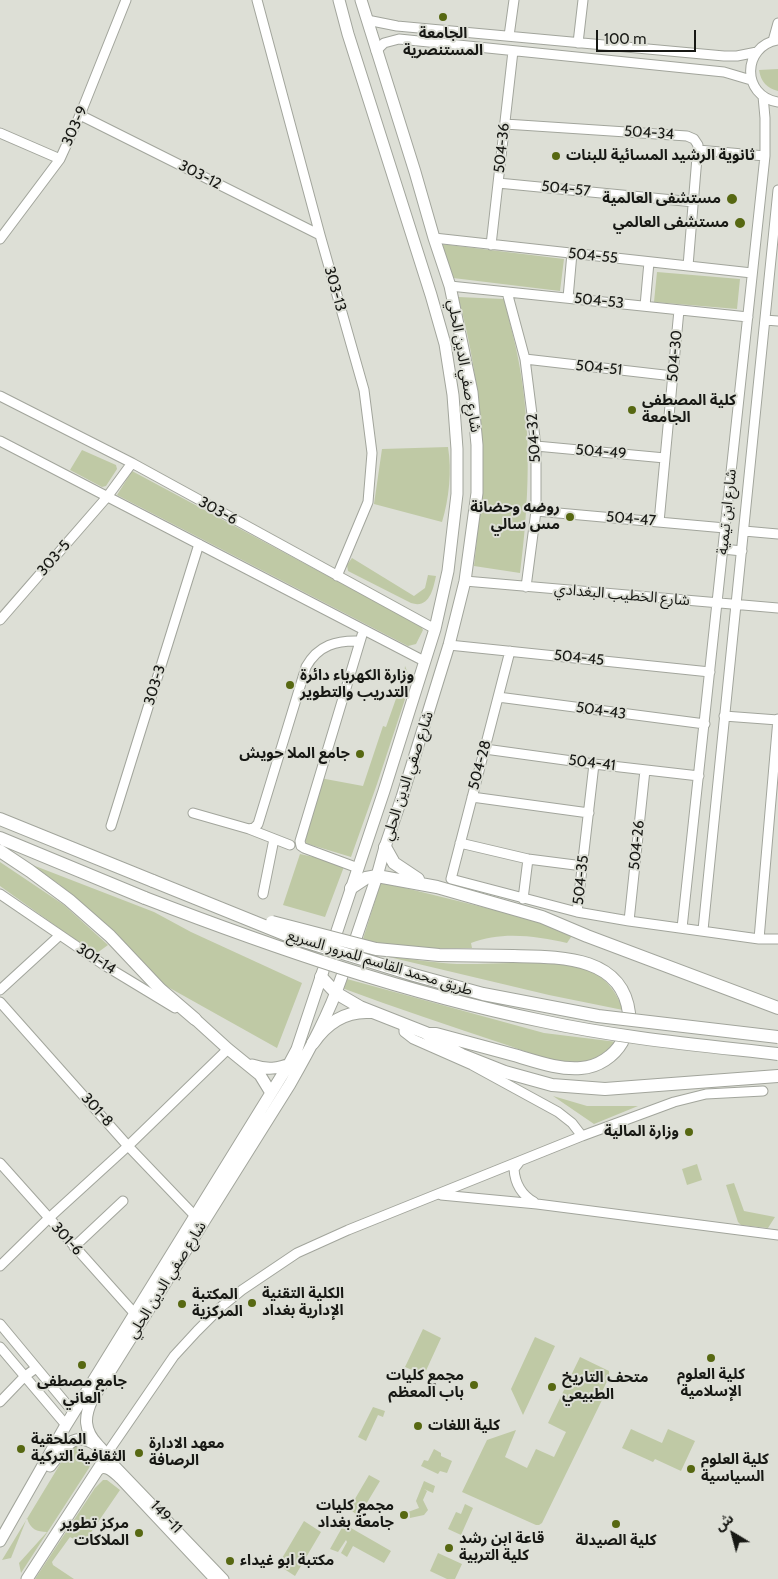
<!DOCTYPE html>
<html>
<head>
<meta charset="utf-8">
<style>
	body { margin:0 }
	#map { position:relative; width:778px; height:1579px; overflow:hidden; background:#dddfd6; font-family:Cabin,"Noto Sans Arabic",sans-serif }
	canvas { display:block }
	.north { position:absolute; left:708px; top:1509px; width:50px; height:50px; -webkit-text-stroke:4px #dddfd6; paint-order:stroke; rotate:323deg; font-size:14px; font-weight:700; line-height:20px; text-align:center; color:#171814 }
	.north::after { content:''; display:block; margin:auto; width:18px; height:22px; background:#171814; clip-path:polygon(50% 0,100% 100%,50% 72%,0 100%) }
	.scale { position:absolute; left:596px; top:30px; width:100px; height:22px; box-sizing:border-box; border:2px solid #171814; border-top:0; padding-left:6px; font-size:15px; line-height:18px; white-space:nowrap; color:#171814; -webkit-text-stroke:4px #dddfd6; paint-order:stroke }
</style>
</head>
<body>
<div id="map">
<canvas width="778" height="1579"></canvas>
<div class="north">ش</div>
<div class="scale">100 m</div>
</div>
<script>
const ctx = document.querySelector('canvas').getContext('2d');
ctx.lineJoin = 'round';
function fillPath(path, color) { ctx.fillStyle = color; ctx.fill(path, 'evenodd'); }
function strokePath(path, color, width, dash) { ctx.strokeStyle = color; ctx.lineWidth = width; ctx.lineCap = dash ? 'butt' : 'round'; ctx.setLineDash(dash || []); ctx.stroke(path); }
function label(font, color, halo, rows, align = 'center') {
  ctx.font = font + ' Cabin,"Noto Sans Arabic",sans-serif'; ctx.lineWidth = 4; ctx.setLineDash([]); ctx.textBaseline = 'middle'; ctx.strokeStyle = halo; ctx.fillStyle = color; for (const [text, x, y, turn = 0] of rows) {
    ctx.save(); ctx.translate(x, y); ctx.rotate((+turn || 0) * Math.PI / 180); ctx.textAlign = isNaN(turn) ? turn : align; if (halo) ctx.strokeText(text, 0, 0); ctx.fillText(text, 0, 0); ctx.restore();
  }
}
fillPath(new Path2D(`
	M778,69v22c-11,-3 -17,-9 -19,-21z
	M441,244l123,15 -4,32 -107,-13z
	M657,272l83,7 -3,30 -83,-7z
	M458,297l46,2c5,21 11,42 15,64 13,70 10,140 1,210l-46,-7c12,-95 10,-176 -16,-269z
	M448,447c4,24 1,52 -6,75l-68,-18 8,-55z
	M82,450l34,15 1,4 -11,17 -4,1 -32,-17z
	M132,471l289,155 2,4 -7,14 -8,2 -291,-151z
	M352,558l62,38 11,-8 3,-13 8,1c-3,14 -7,33 -25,27l-63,-32 -1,-6z
	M405,666l6,15 -34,103 -26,73 -46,-14 15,-65 43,8 20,-60 3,1 18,-51z
	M300,854l45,10 -20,53 -42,-12z
	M0,862l64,43 44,40 -11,8 -13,-7 -84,-60z
	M30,864l124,48 37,20 111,51 -25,65 -118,-66 -75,-76 -25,-22z
	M381,882l154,38 38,14 -6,9c-30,-7 -66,-12 -96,0l1,5c-36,0 -74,2 -109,-9z
	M389,957c23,2 46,6 68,7 33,1 110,-7 136,8 16,9 24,22 30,38l-74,-15z
	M347,979l197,54 73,9c-13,12 -25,20 -43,21 -19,1 -51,-13 -70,-19 -54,-18 -108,-36 -162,-56z
	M553,1096l34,10h51l-44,18z
	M697,1164l5,16 -15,5 -5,-16z
	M734,1183l10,28 31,6 -7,11 -27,-3 -3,-3 -12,-37z
	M423,1329l18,9 -17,37 -19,-8z
	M535,1337l20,9 -32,69 -12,-26z
	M580,1357l29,14v6l-9,19 3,2 -61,125 -3,2h-3l-74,-33 25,-52 29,-10 -11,27 22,11 9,-19 18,8 12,-25 -18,-9z
	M373,1407l12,4 -2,6 -5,-2 -12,26 -8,-4z
	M631,1429l31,14 6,-14 27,12 -14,30 -26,-12 -2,3 -31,-14z
	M74,1445l3,2 14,16 -2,5 -68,105 -2,-10 28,-31c-10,0 -17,-3 -20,-14l-16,40 -9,2 69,-114z
	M434,1449l7,4v3l11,5 -5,12 -7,-2 -2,3 -17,-8 3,-6 4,1z
	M369,1475l11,6 -21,35 -10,-7z
	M103,1480h4l13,10 -35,51 -4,2 -11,-6 -18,25 1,3 21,14h-39l60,-91z
	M424,1481l11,5 -2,7 -9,-4 3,2 -4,9 5,10 -4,5 -14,3 -2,-6 11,-4 -3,-7z
	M465,1504l8,4 -12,27 -13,-6 8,-17 5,2z
	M304,1521l17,11 -26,44 -17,-11z
	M344,1524l47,27 -7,12 -31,-17 -6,11 -6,-4 6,-11 -1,-2 -8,12 -8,-3z
	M438,1553l24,11 -7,15h-8l-17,-8z`), '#bfc9a5');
const minor = new Path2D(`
	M257,0l63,235 44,155 8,63 -4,49 -31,74
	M367,20l30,6 327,30h13l20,-4
	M509,36l5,-36
	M778,40c-36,6 -37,56 0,62
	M773,41l5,-18
	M578,43l5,-43
	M376,51l8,-8 15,-4 325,33 27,8
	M80,115l240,120
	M505,124l182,12 7,3 4,6 -10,121
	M0,133l60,26
	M698,150l67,6
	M498,183l196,19
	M434,238l318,35
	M0,239l60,-80 20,-44 46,-115
	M491,245l22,-194
	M450,286l298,31
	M507,292l18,67 11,87v65l-10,76
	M568,298l4,-45
	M645,306l4,-44
	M765,320l13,1
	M525,359l148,17
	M0,396l132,67 303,166
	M0,441l424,220
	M536,446l129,12
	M536,511l189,17
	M659,522l20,-212
	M744,531l34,3
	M723,549l19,2
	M465,581l313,27
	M0,620l107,-123 25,-34
	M449,645l261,27
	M510,651l-59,228 126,33
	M498,697l207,27
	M724,716l54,4
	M485,749l109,15 105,12
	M594,764l-17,148 52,9 130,18h19
	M472,797l117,16
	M193,813l56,16 5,-1 4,-4 48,-157c12,-22 31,-27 54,-26
	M111,826l88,-282
	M249,829l41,16
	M460,843l68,16 55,7
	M358,868l-54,-20 -3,-2 -1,-5 62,-206
	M0,894l104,71 71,43
	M263,894l11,-55
	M523,899l5,-40
	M629,921l16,-151
	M682,928l83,-772v-38l-2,-22
	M703,930l75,-740
	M759,939l19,-220
	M0,990l60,-55
	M0,1002l128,144 67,70
	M404,1025v7l9,7 59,26 86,47 14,11 10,13
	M520,1161l-6,8c1,15 8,26 20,33
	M0,1163l135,151
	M441,1195l96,9 241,31
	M74,1247l49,-46
	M0,1266l49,-48 79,-72 100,-97
	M0,1324l74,89
	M0,1347l66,78
	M0,1402l24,-25 12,-9
	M106,1455l68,-99 23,-25 24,-24 21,-17 55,-37 51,-23 234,-94 92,-34 32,-8 57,-3
	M106,1456l118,123
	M97,1471c9,-7 16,2 23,8l94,100`);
const major = new Path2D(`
	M336,934l48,-143 51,-162 13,-58 9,-77v-45l-4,-54 -8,-51 -14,-49 -83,-261 -9,-34
	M356,938l21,-62 8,-29 17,-50 47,-152 16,-64 12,-88v-48l-5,-53 -22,-106 -16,-48 -19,-66 -54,-172
	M195,1019l33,30 32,26 11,18
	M252,1065c15,5 26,4 40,-2
	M50,1466c14,-17 23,-37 46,-21
	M0,1541l66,-116 223,-361 8,-15 26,-78
	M27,1579l79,-122c-1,-6 -5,-8 -9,-13 -13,-14 -13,-27 -5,-44l198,-316c20,-35 39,-70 52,-108`);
const highway = new Path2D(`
	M0,819l153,62
	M0,838l145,60
	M385,847l9,16 24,16
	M0,851l30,20 39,29 41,36 50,53 35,30
	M351,888l15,-10 11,-2 60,11 105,30 45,19 191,72
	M513,956c45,1 109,-1 116,57
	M321,977l15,16 24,14 66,26 10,8 26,14 43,17 47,13 53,4 173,-13
	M428,1034h8c26,7 52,14 78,21 21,6 45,15 67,13 17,-1 33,-12 41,-26
	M313,1043c13,-19 32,-32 56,-31`);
strokePath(minor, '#a2a59c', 11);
strokePath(major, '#a2a59c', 13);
strokePath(highway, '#a2a59c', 14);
strokePath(minor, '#fff', 9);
strokePath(major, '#fff', 11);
strokePath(highway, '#fff', 12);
const highwayBridge = new Path2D(`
	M153,881l141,57 120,37 69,19 115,22 180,21
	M145,898c130,50 260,95 397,123 78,17 157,24 236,33
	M272,922l104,27 63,6 74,1`);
strokePath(highwayBridge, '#a2a59c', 14, []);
strokePath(highwayBridge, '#fff', 12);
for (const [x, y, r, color] of [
	[443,17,5,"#576812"],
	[556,156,5,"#576812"],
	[732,199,6,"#576812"],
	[740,223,6,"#576812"],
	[632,410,5,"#576812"],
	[570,517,5,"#576812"],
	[290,685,5,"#576812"],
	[360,754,5,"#576812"],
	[689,1132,5,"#576812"],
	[252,1303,5,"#576812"],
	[182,1304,5,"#576812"],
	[711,1358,5,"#576812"],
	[82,1365,5,"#576812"],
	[474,1385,5,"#576812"],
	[552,1387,5,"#576812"],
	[418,1426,5,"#576812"],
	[21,1449,5,"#576812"],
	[139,1453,5,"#576812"],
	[691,1469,5,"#576812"],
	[404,1515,5,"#576812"],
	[616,1524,5,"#576812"],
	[139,1533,5,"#576812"],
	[449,1548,5,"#576812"],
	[230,1561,5,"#576812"]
]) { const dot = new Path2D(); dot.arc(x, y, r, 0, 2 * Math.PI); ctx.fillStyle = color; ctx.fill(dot); strokePath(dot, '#dddfd6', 2); }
label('bold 15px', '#171814', '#dddfd6', [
	["الجامعة",443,34,"center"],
	["المستنصرية",443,51,"center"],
	["ثانوية الرشيد المسائية للبنات",566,156],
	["مستشفى العالمية",721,199,"right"],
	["مستشفى العالمي",729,223,"right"],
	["كلية المصطفى",642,401],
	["الجامعة",642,418],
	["روضه وحضانة",560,508,"right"],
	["مس سالي",560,525,"right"],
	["وزارة الكهرباء دائرة",300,676],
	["التدريب والتطوير",300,693],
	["جامع الملا حويش",350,754,"right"],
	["وزارة المالية",679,1132,"right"],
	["الكلية التقنية",262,1294],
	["الإدارية بغداد",262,1311],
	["المكتبة",192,1295],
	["المركزية",192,1312],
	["كلية العلوم",711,1375,"center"],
	["الإسلامية",711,1392,"center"],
	["مجمع كليات",464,1376,"right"],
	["باب المعظم",464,1393,"right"],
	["متحف التاريخ",562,1378],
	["الطبيعي",562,1395],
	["جامع مصطفى",82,1382,"center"],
	["العاني",82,1399,"center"],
	["كلية اللغات",428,1426],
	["الملحقية",31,1440],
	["الثقافية التركية",31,1457],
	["معهد الادارة",149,1444],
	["الرصافة",149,1461],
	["كلية العلوم",701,1460],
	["السياسية",701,1477],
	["مجمع كليات",394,1506,"right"],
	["جامعة بغداد",394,1523,"right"],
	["مركز تطوير",129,1524,"right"],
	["الملاكات",129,1541,"right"],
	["قاعة ابن رشد",459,1539],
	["كلية التربية",459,1556],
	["كلية الصيدلة",616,1541,"center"],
	["مكتبة ابو غيداء",240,1561]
], 'left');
label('15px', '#171814', '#dddfd6', [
	["303-9",75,126,-66],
	["504-34",649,133,4],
	["504-36",502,148,-84],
	["303-12",200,175,27],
	["504-57",566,189,6],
	["504-55",593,256,6],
	["303-13",335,289,74],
	["504-53",599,301,6],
	["504-30",675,356,-85],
	["شارع صفي الدين الحلي",464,366,80],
	["504-51",599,368,6],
	["504-32",534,438,-94],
	["504-49",601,452,5],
	["303-6",218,511,29],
	["شارع ابن تيمية",727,512,-84],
	["504-47",631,519,5],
	["303-5",54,558,-49],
	["شارع الخطيب البغدادي",622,595,5],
	["504-45",579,658,6],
	["303-3",155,685,-73],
	["504-43",601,711,8],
	["504-41",592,763,7],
	["504-28",480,765,-75],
	["شارع صفي الدين الحلي",408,776,-72],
	["504-26",637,845,-84],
	["504-35",581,880,-84],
	["301-14",96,959,33],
	["طريق محمد القاسم للمرور السريع",380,963,17],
	["301-8",97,1110,48],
	["301-6",67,1239,48],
	["شارع صفي الدين الحلي",167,1280,-58],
	["149-11",166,1517,47]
]);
</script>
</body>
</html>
